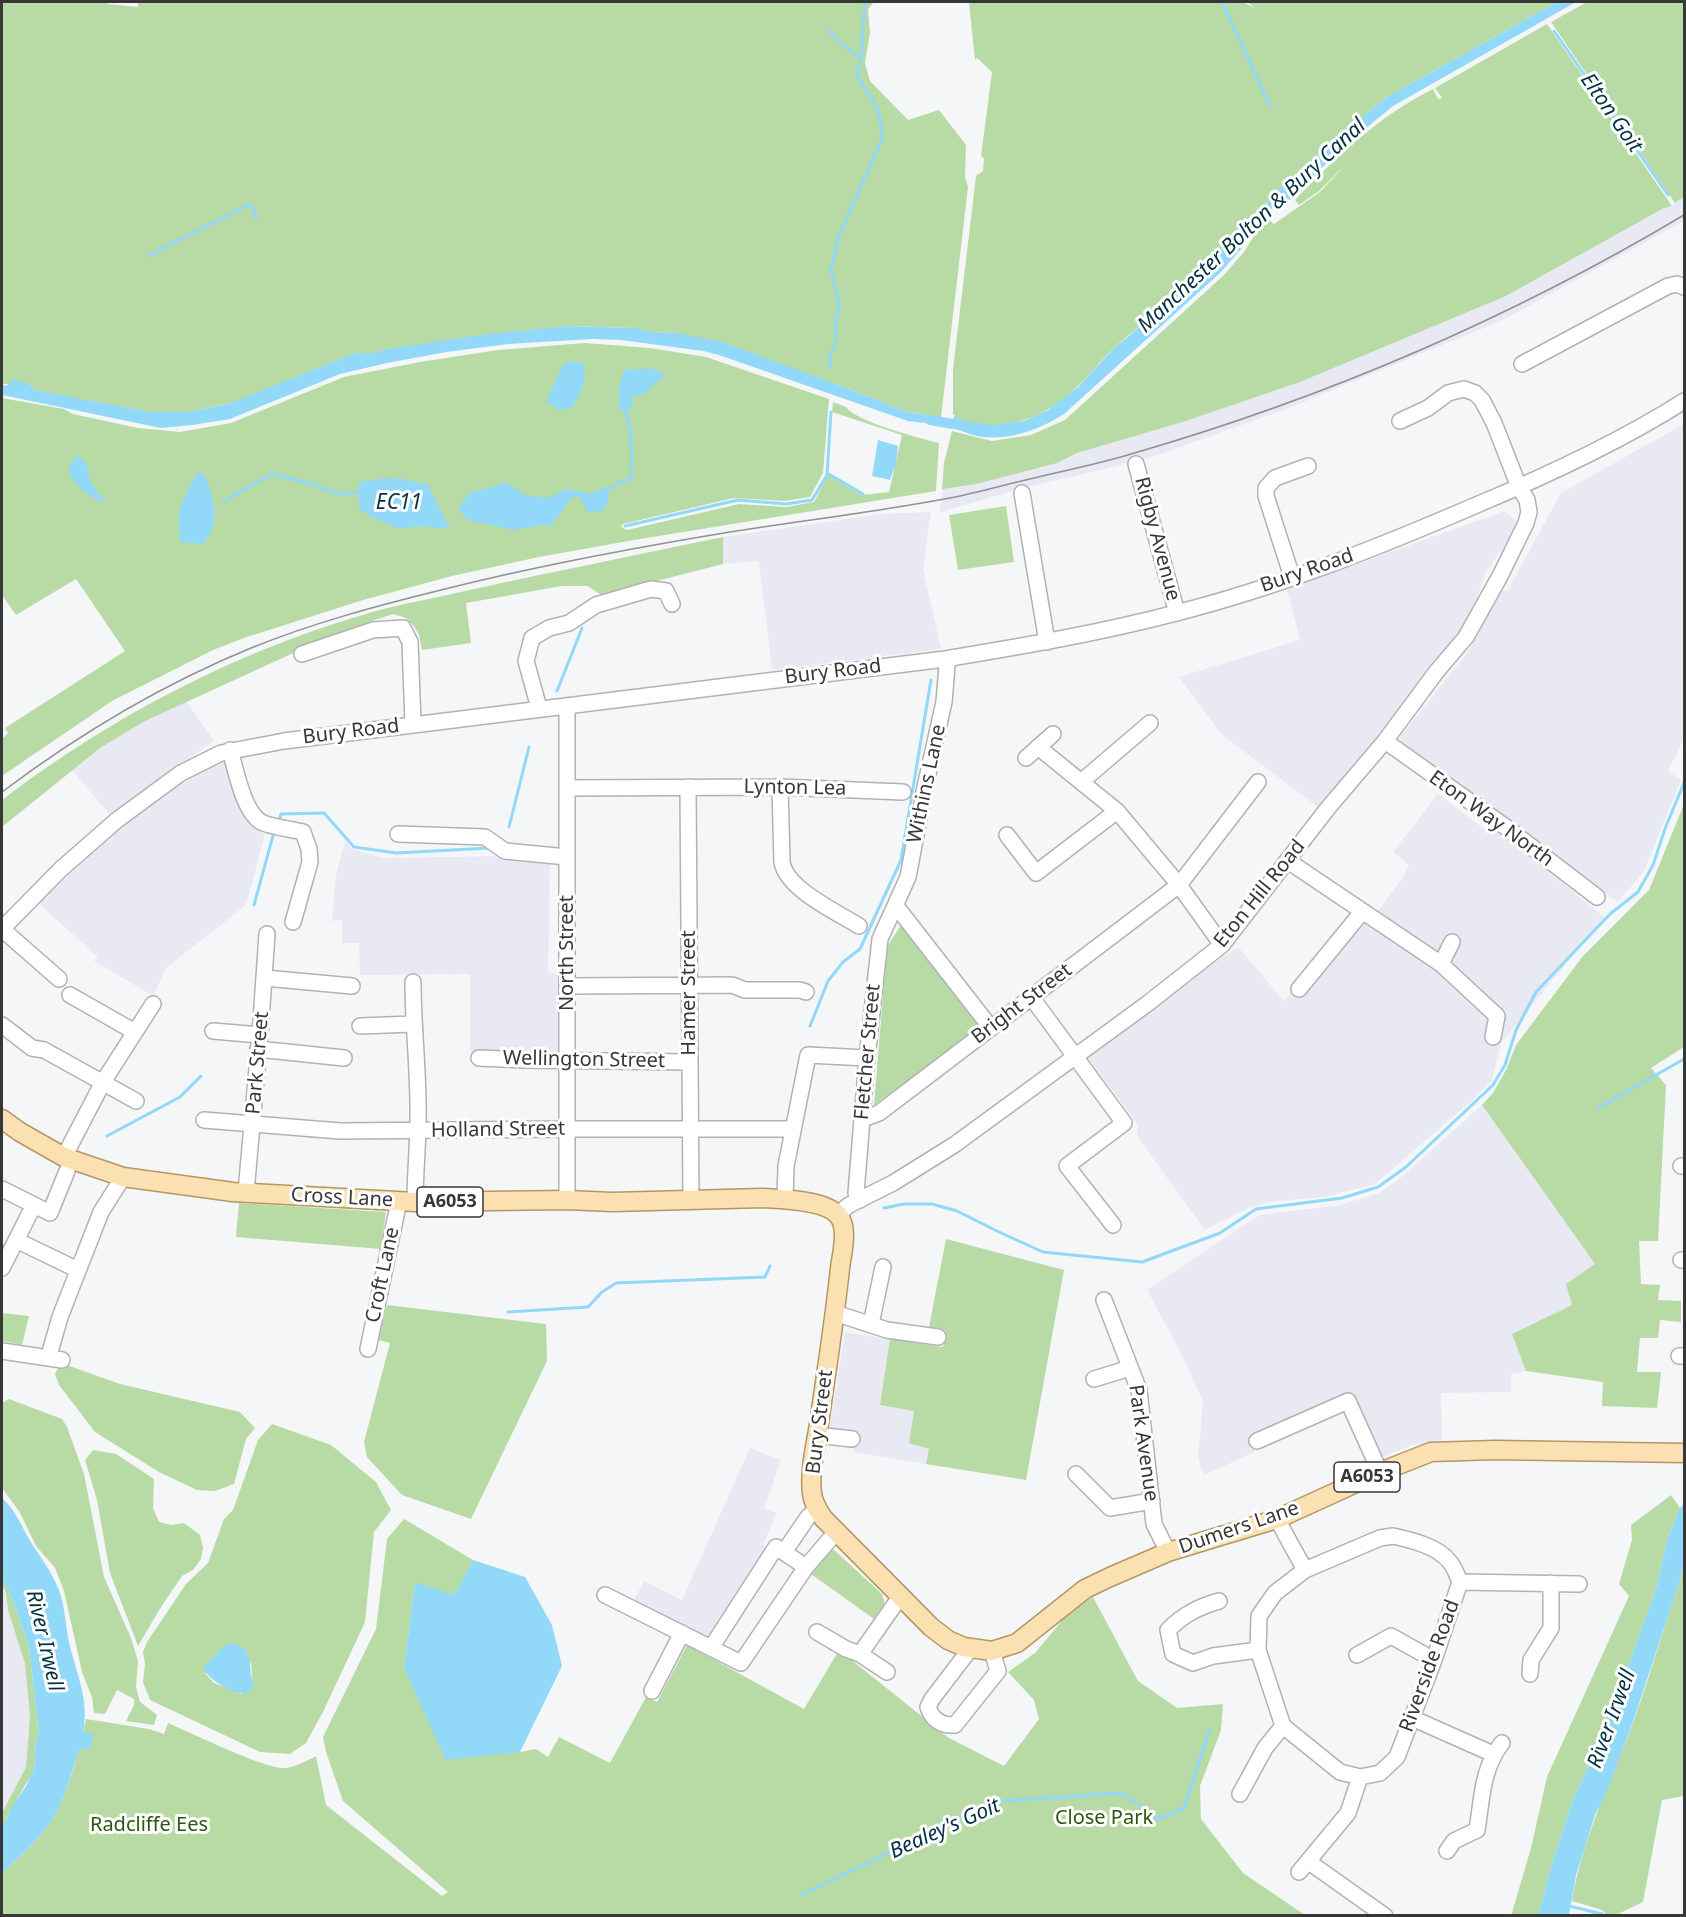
<!DOCTYPE html>
<html>
<head>
<meta charset="utf-8">
<style>
	body { margin:0 }
	#map { position:relative; width:1686px; height:1917px; overflow:hidden; background:#f5f6f8; font-family:"Noto Sans",sans-serif }
	canvas { display:block }
	.frame { position:absolute; inset:0; border:3px solid #373738; pointer-events:none }
</style>
</head>
<body>
<div id="map">
<canvas width="1686" height="1917"></canvas>
<div class="frame"></div>
</div>
<script>
const ctx = document.querySelector('canvas').getContext('2d');
ctx.lineJoin = 'round';
function fillPath(path, color) { ctx.fillStyle = color; ctx.fill(path, 'evenodd'); }
function strokePath(path, color, width, dash) { ctx.strokeStyle = color; ctx.lineWidth = width; ctx.lineCap = dash ? 'butt' : 'round'; ctx.setLineDash(dash || []); ctx.stroke(path); }
function label(font, color, halo, rows, align = 'center') {
  ctx.font = font + ' "Noto Sans",sans-serif'; ctx.lineWidth = 6; ctx.setLineDash([]); ctx.textBaseline = 'middle'; ctx.strokeStyle = halo; ctx.fillStyle = color; for (const [text, x, y, turn = 0] of rows) {
    ctx.save(); ctx.translate(x, y); ctx.rotate((+turn || 0) * Math.PI / 180); ctx.textAlign = isNaN(turn) ? turn : align; if (halo) ctx.strokeText(text, 0, 0); ctx.fillText(text, 0, 0); ctx.restore();
  }
}
fillPath(new Path2D(`
	M1684,197v24l-181,99 -222,91 -138,49 -112,26 -91,26 3,-31 134,-28 109,-32 114,-39 206,-86 158,-88 8,-2z
	M1684,424v315l-16,32 13,9 -37,91 -26,31 -216,-154 -1,-12 67,-84 33,-61 7,-1 53,-97z
	M1505,511l14,13 -34,50 -15,44 -132,169 -20,20 -97,-73 -42,-57 121,-37 -13,-51z
	M931,512l-8,57 18,80 -169,21 -13,-109 -36,3v-27l158,-23z
	M186,701l28,40 -105,73 -37,-44 28,-22 45,-27z
	M224,760l9,23 27,49 5,2 -19,71 -80,63 -13,28 -59,-35 4,-4 -60,-54 96,-87 60,-40z
	M1438,794l46,35 5,-6 115,94 -103,126 -9,37 -17,18 -100,86 -51,13 -55,5 -21,6 -43,22 -68,-94 1,-11 -51,-69 103,-77 48,-32 46,54 69,-83 24,-6 25,-33 7,-14 -16,-13z
	M345,841l7,8 32,9 133,-2 33,3 -2,113 14,3 -4,80 -88,-4v-77l-110,1 -1,-32h-17v-23l-10,1 4,-47z
	M1482,1105l113,159 -23,41 -60,29 14,37 -15,3v18l-70,1 1,49 -29,3 -31,12 -29,-61 -103,43 5,13 -51,23 -6,-16 5,-58 -22,-48 -34,-63 112,-75 82,-10 38,-12 24,-17z
	M845,1332l98,16 -20,100 6,1 -3,15 -73,-12 2,-16 -26,-4z
	M750,1448l31,12 -17,48 12,5 -13,32 10,6 -60,89 -79,-40 10,-19 38,19z
	M2,1586l4,7 2,17 17,54 5,53 -4,50 -24,46z`), '#e8e9f3');
fillPath(new Path2D(`
	M2,2h103l3,2 30,3v-5h736l-6,7 2,24 -5,30 5,18 38,39 31,-10 27,35 -1,32 3,10 -27,230 -33,-5 -72,-28 -159,-51 -26,-1 -17,-4 -67,-2 -186,24 -3,3h-23l-120,49 -46,10h-39l-92,-17 -23,-5 -5,-6h-28z
	M969,2h273l13,6 -8,-6h310l-170,95 -30,24 -89,78v3c-30,28 -55,60 -85,88 -22,21 -48,38 -70,59 -12,11 -22,25 -34,36 -29,30 -74,50 -116,37 -4,-2 -6,-6 -10,-8v-45l23,-193 7,-5 1,-13 -3,-2 11,-84 -15,-14 -2,2z
	M1587,2h97v195l-9,6 -124,-181z
	M1547,24l125,182 -8,2 -158,88 -206,86 -114,39 -109,32 -20,10 -81,21 -34,5 2,-26 8,-32 40,10 39,-6 34,-15 159,-145 20,-23 19,-30 4,-4 7,6 46,-32 26,-28 -27,27 -20,14 -4,-5c42,-44 84,-84 138,-111l5,10 4,-1 -7,-10z
	M585,343l65,5 56,9 123,42 -6,74 -13,24 -26,4 -50,-3 -111,26 -2,3 6,3 112,-26 47,3 28,-5 14,-27 34,20 27,-3 13,-57 -70,-23 1,-10 13,5c11,15 73,31 93,36l-3,48 -302,49 -95,17 -87,19 -89,24 -119,38 -31,12 -101,51 -110,75v-37l6,-6 -3,-5 120,-77 -49,-72 -60,36 -14,-20v-197l62,11 9,5 65,14 42,4 51,-9 113,-46 76,-15 78,-12z
	M1006,506l8,56 -56,8 -9,-55z
	M723,537v27l-122,31 -13,-9h-26l-96,17 5,40 -49,7 -3,-15 -6,-10 -7,-7 -13,-4 -54,18 -194,89 -45,27 -98,79v-27c111,-85 239,-151 374,-189 29,-8 60,-13 89,-20 86,-19 172,-36 258,-54z
	M1684,804v243l-33,21 15,17 -8,156h-19l2,43 19,1 -2,15 23,1v21l-21,-2 -2,18h-18l-3,34h24l-4,36 -55,-2 1,-24 -77,-11 -14,-37 60,-29 -6,-21 29,-20 -113,-159 11,-12 13,-23 10,-25 67,-89 66,-66z
	M901,925l75,97 2,8 -104,75 13,-158z
	M239,1203l147,9 -5,37 -145,-12z
	M946,1239l118,31 -38,210 -100,-16 3,-15 -20,-6 5,-32 -34,-6 10,-66 53,8 3,-16 -17,-4z
	M387,1305l159,19 1,37 -76,158 -69,-24 -35,-38 -3,-15 26,-99 -12,-3z
	M2,1313l27,3 -7,29 -20,-4z
	M61,1363l59,21 120,28 15,16 -9,11 -12,45 -19,7 -18,-1 -38,-18 -64,-40 -36,-47 -4,-11z
	M9,1399l53,20 5,8 17,47 20,103 27,61 7,23 -2,26 4,15 17,13 -3,10 -28,-4 8,-16v-6l-17,-9 -12,24 -11,-1 -2,-16 -10,-25 -18,-81 -9,-23 -19,-22 -17,-35 -17,-23v-85z
	M272,1424l59,21 45,37 15,28 -17,22 -9,90 -42,90 -17,31 -16,11 -30,-2 -110,-52 -7,-18 2,-18 -2,-12 4,-10 39,-58 22,-21 16,-44 9,-9 25,-70zM251,1663l2,22 -12,9 -27,-11 -9,-10z
	M93,1450l23,4 38,25 -1,29 6,14 12,3 13,-2 16,12 3,13 -2,11 -8,11 -11,6 -21,31 -23,39 -28,-73 -13,-73 -12,-40z
	M1671,1495l9,13 -12,29 -13,55 -52,142 -30,65 -19,58 -16,58 -27,1 20,-68 16,-71 82,-181 -10,-12 13,-44 -1,-15z
	M404,1519l69,41 -19,36 -39,-13 -11,85 116,84 16,-3 12,8 11,-20 51,26 36,-66 11,5 30,-57 117,64 35,-59 110,88 55,28 35,-47 -5,-19 -26,-28 27,-19 35,-42 23,-14 45,84 39,27 46,-4 -2,26 -21,56 1,33 42,54 62,42 -1303,1v-43c17,-15 34,-31 48,-50 18,-25 29,-73 36,-104l63,10 15,5 4,-11c21,9 99,47 117,45 10,-1 22,-7 31,-12l10,49 116,91 6,-4 -105,-91 -17,-49 -3,-15 53,-108 11,-90z
	M833,1549l49,45 3,10 -11,15 -63,-45 16,-23z
	M1684,1559v237l-22,4 -19,102 -27,13 -13,1 2,-3 -3,-3 -30,-9c10,-63 39,-119 61,-178 17,-47 31,-96 47,-143z
	M2,1577l12,26 15,44 10,87 -3,8 -2,28 -25,43 -2,7 -4,4 -1,-11 24,-46 4,-50 -5,-53 -17,-54 -2,-17 -4,-8z`), '#b8dba6');
fillPath(new Path2D(`
	M1557,2h19l-183,104 -50,41 -52,52 -24,12 -3,-4 4,-4v-4l89,-78 30,-24z
	M1258,212l5,4 -22,33 -20,23 -157,142c-25,16 -57,28 -87,22 -10,-2 -18,-7 -27,-10l5,-11 6,6 33,4 30,-4 24,-11 30,-23 35,-38 61,-51 42,-42 15,-18 2,-7 15,-7z
	M567,326l68,2 16,4 26,1 45,9 114,42 72,28 33,5 2,8 -35,-4 -189,-66 -16,-4 -82,-11 -28,-1 -85,5 -62,8 -59,11 -47,11 -110,45 -38,6 -31,3 -159,-33v-11l4,2 8,-6 16,4 5,6 115,22h39l42,-9 124,-50h23l3,-3 100,-15z
	M574,362l9,1c5,18 -2,30 -11,45l-13,2 -13,-9 18,-38z
	M642,369h14l9,6 -21,19 -11,2 -1,12 -6,5 -6,-2c-2,-15 -2,-28 5,-41z
	M878,440l20,6 -2,17 -6,17 -18,-4z
	M78,455l9,10 3,16 14,20 -3,2c-16,-12 -46,-27 -23,-48z
	M198,472l7,3c9,25 17,47 -2,69l-23,-2c-3,-34 1,-41 18,-70z
	M386,478l18,1 24,6 22,44 -31,-3 -19,3 -26,-11 -15,-9v-27z
	M504,482l23,14 21,2 19,-9 25,5 5,-4 11,-3v13l-4,10 -16,3 -8,-16h-8l-21,29 -8,-1 -30,5 -45,-10 -10,-11 12,-17 23,-5z
	M2,1498c14,12 20,30 30,46 11,17 23,33 29,52 4,15 5,31 8,46 7,31 21,58 14,90l10,2 -2,14 -12,2c-8,24 -14,52 -29,73 -14,19 -31,35 -48,50v-49l5,-4c3,-15 13,-23 20,-36 3,-6 3,-9 7,-14l2,-28 3,-8 -10,-87 -15,-44 -12,-26z
	M1684,1504v55l-4,21 -47,142 -28,74 -10,19 -19,60 -7,40h-31l16,-58 19,-58 30,-65 52,-142 13,-55 12,-29z
	M473,1560l52,17 27,48 10,41 -42,86 -74,8 -42,-92 11,-86 39,13z
	M231,1643l13,5c6,9 6,16 7,27 1,4 4,9 1,13 -7,16 -44,-8 -49,-20l22,-23z`), '#91d8f9');
strokePath(new Path2D(`
	M1222,2l48,104
	M829,31l15,15 17,12
	M1554,31l114,164
	M148,256l102,-52 7,15
	M831,368l-2,-12 7,-12 -1,-28 4,-3 -2,-19 -6,-24 7,-32 44,-99 -3,-28 -22,-35 4,-18 4,-56
	M827,473l36,21
	M607,491l13,-9 11,-3c2,-23 1,-44 -5,-66
	M223,502l48,-28 46,11 20,9 22,-2
	M625,526l113,-26 48,4 26,-4 15,-25 4,-63
	M557,691l25,-63
	M278,823l3,-9 43,-1 30,34 42,6 93,-5
	M509,827l20,-80
	M254,905l20,-73
	M810,1026l18,-45 15,-19 17,-13 41,-89 30,-180
	M1598,1108l86,-49
	M107,1136l73,-39 21,-21
	M884,1208l20,-4h28l25,7 42,21 44,20 99,10 78,-29 36,-24 86,-11 36,-11 28,-20 87,-82 12,-20 11,-35 20,-38 74,-78 28,-22 15,-27 13,-39 18,-43
	M508,1312l80,-5 14,-15 14,-9 149,-6 5,-11
	M801,1895l174,-84 27,-10 120,-8 36,26 26,-11 25,-78
	M1569,1906l33,8`), '#91d8f9', 3);
strokePath(new Path2D(`
	M930,420l35,6`), '#91d8f9', 10);
const minor = new Path2D(`
	M1522,364l146,-78 9,-2 7,3
	M1136,464l41,149
	M1022,493l25,149
	M1292,577l-26,-81v-8l9,-10 33,-12
	M302,654l71,-24 30,-2 7,14 3,82
	M567,706v494
	M539,708l-13,-47 6,-23 17,-10 20,-5 27,-18 55,-16 15,2 6,13
	M1385,741l118,84 94,72
	M1038,747l79,64 62,74 43,60
	M230,750c6,20 13,61 31,72 7,4 33,8 42,10l6,17 1,13 -17,60
	M1026,758l27,-24
	M1081,782l69,-59
	M688,787l3,412
	M780,787l2,75c4,27 55,50 77,64
	M567,788l213,-1 123,5
	M398,834l87,3 20,14 62,6
	M1007,835l29,38 81,-62
	M1288,861l153,103 56,52 -4,21
	M896,906l95,122
	M2,929l59,-60 56,-49 64,-47 40,-20 63,-12 661,-82c78,-13 155,-26 231,-46 102,-26 201,-65 298,-107 72,-30 144,-63 210,-105
	M2,929l57,50
	M1441,964l11,-22
	M265,978l87,8
	M413,982c0,46 6,92 5,137 0,28 -3,55 -3,83
	M567,986l165,-1 13,5h55l6,2
	M1299,989l63,-77
	M70,995l65,37
	M1032,998l92,125 -57,43 46,59
	M2,1025l30,23 12,2 92,51
	M360,1026l53,-2
	M213,1031l47,4
	M258,1049l86,9
	M479,1058l46,2 164,2
	M862,1117h6l11,-4 300,-228 79,-103
	M204,1120l136,11 226,-2h226
	M64,1157l39,-75 50,-78
	M1681,1166h3
	M2,1189l48,24 17,-42
	M246,1192l14,-157 7,-101
	M785,1199l1,-33 22,-111 59,3
	M860,1200l-4,-7 11,-135 13,-119 28,-62 17,-90 19,-85 3,-36 -2,-7
	M837,1215l12,-10 44,-22 61,-38 193,-141 75,-59 106,-137 57,-67 52,-70 29,-34 34,-61 26,-53 3,-11 -2,-12 -8,-13 -25,-64 -12,-23 -7,-7 -11,-4 -16,4 -20,15 -28,13
	M16,1240l62,30
	M1681,1260h3
	M2,1268l32,-63
	M1104,1300l35,90 15,134 14,28
	M835,1313l52,17 51,7
	M871,1324l12,-57
	M368,1349l31,-148
	M2,1351l60,9
	M50,1352l10,-35 41,-105 22,-35
	M1679,1356h5
	M1094,1379l36,-11
	M817,1435l35,4
	M1257,1441l91,-40 32,71
	M1076,1474l34,34 42,-7
	M1277,1519l28,51
	M1393,1536c18,4 44,10 56,25 5,5 8,14 11,21l-26,78 -37,97 -17,16 -20,4 -20,-5 -57,-46 -25,-76 1,-34 16,-23 30,-23 75,-32z
	M784,1552l24,-35 9,-8
	M1460,1582l119,2
	M605,1595l136,68 65,-96 30,-35
	M1219,1601c-21,6 -36,14 -51,29l5,24 20,9 20,-7 45,-6
	M817,1632l29,17 14,5 27,18
	M711,1648l65,-101 30,20
	M971,1648l-39,51 -4,8c4,13 14,19 27,18l43,-54 -6,-20
	M860,1654l40,-57
	M1357,1655l34,-19 43,24
	M1530,1674l1,-14 20,-32v-45
	M652,1691l30,-58
	M1412,1718l81,36
	M1240,1794l25,-46 18,-22
	M1447,1851l7,-10 23,-11c5,-31 5,-62 25,-87
	M1309,1862l76,54
	M1299,1872l49,-59 12,-36`);
const major = new Path2D(`
	M2,1119l18,13 44,25 59,20 110,15 182,10 152,-2 45,2 151,-4c19,1 62,2 75,17 11,13 4,37 2,53 -5,49 -13,99 -20,149 -3,24 -11,51 -8,76 1,10 6,17 11,25l108,109 17,13 16,7 28,4 25,-8 68,-54 25,-12 58,-25 109,-33 103,-47 51,-20 64,-2 189,3`);
strokePath(minor, '#b2b2b4', 18);
strokePath(major, '#b49765', 21);
strokePath(minor, '#fff', 15);
strokePath(major, '#fbe0b1', 18);
strokePath(new Path2D(`
	M2,792c77,-58 159,-107 249,-144 62,-25 125,-42 190,-58 87,-22 176,-39 265,-54 83,-14 167,-23 249,-39 27,-6 53,-13 79,-19 32,-8 65,-14 97,-24 194,-56 380,-136 553,-239`), '#909192', 1.5);
for (const [x, y, w] of [
	[450,1202,66],
	[1367,1477,66]
]) { const box = new Path2D(); box.roundRect(x - w / 2, y - 15, w, 30, 4.5); ctx.fillStyle = '#fff'; ctx.fill(box); strokePath(box, '#373738', 1.5); }
label('bold 18px', '#373738', null, [
	["A6053",450,1202],
	["A6053",1367,1477]
]);
label('20px', '#373738', '#fff', [
	["Rigby Avenue",1157,539,75],
	["Bury Road",1307,571,-19],
	["Bury Road",833,672,-7],
	["Bury Road",351,732,-7],
	["Withins Lane",927,784,-78],
	["Lynton Lea",795,788,1],
	["Eton Way North",1491,819,36],
	["Eton Hill Road",1260,894,-51],
	["North Street",567,953,-90],
	["Hamer Street",689,993,-90],
	["Bright Street",1022,1004,-37],
	["Fletcher Street",868,1052,-85],
	["Wellington Street",584,1060,1],
	["Park Street",258,1063,-85],
	["Holland Street",498,1130,-1],
	["Cross Lane",342,1198,3],
	["Croft Lane",383,1275,-78],
	["Bury Street",820,1422,-83],
	["Park Avenue",1143,1443,82],
	["Dumers Lane",1239,1528,-19],
	["Riverside Road",1430,1666,-70]
]);
label('20px', '#2d550e', '#fff', [
	["Close Park",1104,1818],
	["Radcliffe Ees",149,1825]
]);
label('italic 21px', '#043141', '#fff', [
	["Elton Goit",1611,113,55],
	["Manchester Bolton & Bury Canal",1252,226,-43],
	["EC11",399,503],
	["River Irwell",44,1641,77],
	["River Irwell",1612,1719,-70],
	["Bealey's Goit",945,1829,-24]
]);
</script>
</body>
</html>
